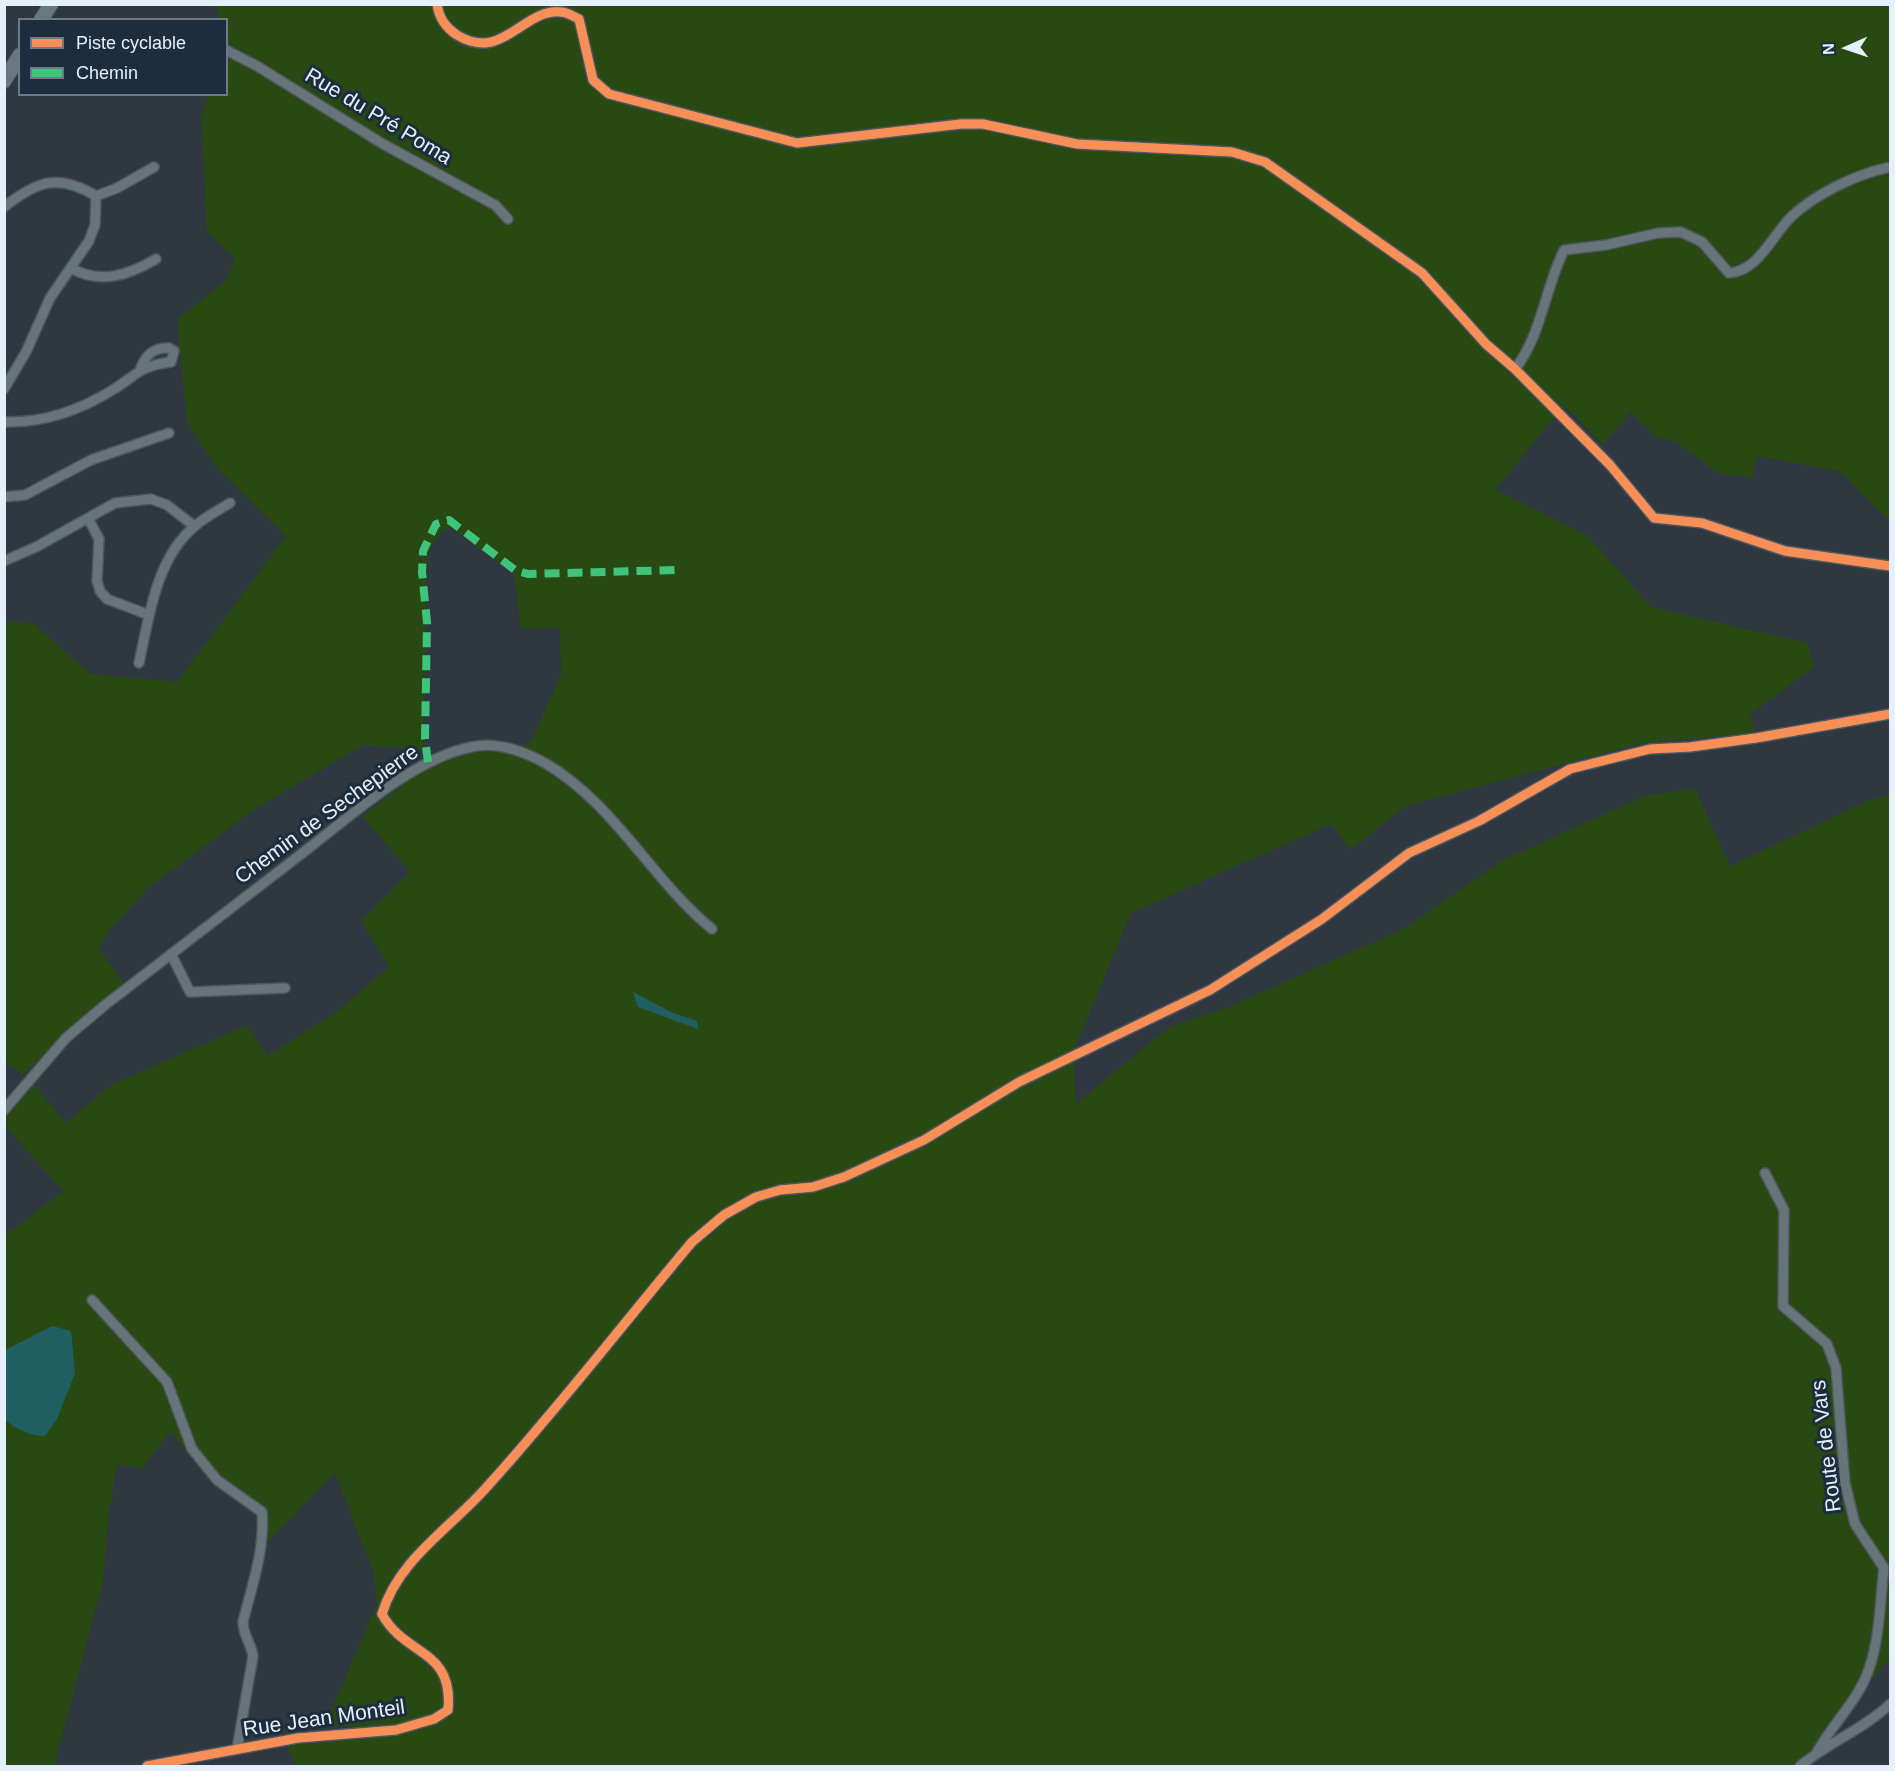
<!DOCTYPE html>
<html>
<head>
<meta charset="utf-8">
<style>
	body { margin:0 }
	#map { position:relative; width:1895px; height:1771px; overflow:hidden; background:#2f3840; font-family:Arial,sans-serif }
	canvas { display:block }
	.frame { position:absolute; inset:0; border:6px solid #e6f0fa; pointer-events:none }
	.legend { position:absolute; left:18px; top:18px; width:210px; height:78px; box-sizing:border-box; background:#1d2d3d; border:2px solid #6d7b89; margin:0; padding:8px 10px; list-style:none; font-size:18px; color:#e6f0fa }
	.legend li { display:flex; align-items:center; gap:12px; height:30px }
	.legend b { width:30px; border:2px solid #6d7b89 }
	.north { position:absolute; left:1817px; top:18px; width:60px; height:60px; -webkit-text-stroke:4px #1d2d3d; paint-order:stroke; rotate:267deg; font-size:16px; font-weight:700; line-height:24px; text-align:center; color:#e6f0fa }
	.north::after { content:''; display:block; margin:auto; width:21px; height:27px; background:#e6f0fa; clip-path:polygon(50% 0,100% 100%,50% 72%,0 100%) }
</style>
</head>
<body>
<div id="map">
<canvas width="1895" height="1771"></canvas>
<div class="frame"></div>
<ul class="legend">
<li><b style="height:8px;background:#f78f57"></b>Piste cyclable</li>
<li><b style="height:8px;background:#40c37c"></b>Chemin</li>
</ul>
<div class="north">N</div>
</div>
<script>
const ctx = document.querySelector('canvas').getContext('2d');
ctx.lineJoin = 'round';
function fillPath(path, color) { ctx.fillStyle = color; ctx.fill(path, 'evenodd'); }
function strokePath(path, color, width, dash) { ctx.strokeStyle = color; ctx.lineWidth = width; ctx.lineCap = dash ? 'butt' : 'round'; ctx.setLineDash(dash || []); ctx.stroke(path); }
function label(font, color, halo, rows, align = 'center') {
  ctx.font = font + ' Arial,sans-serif'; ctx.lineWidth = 6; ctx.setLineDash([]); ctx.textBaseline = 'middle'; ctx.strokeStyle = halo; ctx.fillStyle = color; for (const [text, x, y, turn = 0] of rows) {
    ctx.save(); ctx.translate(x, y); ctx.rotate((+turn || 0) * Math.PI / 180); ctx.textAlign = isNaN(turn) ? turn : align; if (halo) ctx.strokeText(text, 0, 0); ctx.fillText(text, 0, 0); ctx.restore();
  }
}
fillPath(new Path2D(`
	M216,5h1674v517l-50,-51 -83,-15 -5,22 -34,-5 -42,-31 -21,-6 -25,-24 -27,33 -39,-40 -69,85 93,46 63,71 156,36 7,24 -64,47 5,19 -113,10 -237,63 -54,44 -20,-26 -200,89 -58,139 3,52 92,-76 65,-23 170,-76 100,-69 144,-65 48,-6 35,77 137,-65 23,-7v864l-87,102 -10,6h-1497l-10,-21 80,-6 -2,-12 -39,-1 52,-122 -3,-30 -39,-101 -75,77 -4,-38c-38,-23 -59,-44 -85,-81l-30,38 -24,-5 -8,48 -6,69 -49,185h-49v-530l58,-45 -58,-65 -1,-10 31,-31 31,38 45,-38 136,-60 21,31 71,-46 50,-43 -28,-46 49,-49 -48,-56c52,-38 82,-72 151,-63l18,-12 30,-66 -1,-47 -39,1 -7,-55 -62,-46 -9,2 -13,18 -3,12 -4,190 -60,-5 -108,64 -107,79 -40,44 -9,17 25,35 -43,36 -58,54 -18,-12v-441l29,3 56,50 87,8 109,-146 -69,-68 -30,-45 -10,-103 49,-40 9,-22 -28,-26 -6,-118 8,-19 17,-1v-74l-7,-1z`), '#284a12');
fillPath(new Path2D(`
	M633,992l40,21 24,8 1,8 -60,-22z
	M52,1326l19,5 4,42 -18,46 -12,17c-14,0 -31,-7 -40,-17v-69z`), '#205f61');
const street = new Path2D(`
	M437,4c2,14 8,23 20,31 46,28 66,-27 104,-23 6,0 13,5 18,7l14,61 16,14 188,49 164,-19h22l94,20 155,8 33,10 157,111 64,71 29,25 95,96 44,53 48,5 83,28 105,15
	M226,50l31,16 126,78 112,61 13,14
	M96,196l21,-8 37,-21
	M4,207c33,-26 54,-34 92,-11
	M71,268c29,17 58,7 85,-9
	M1515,369c27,-35 30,-81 49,-119l42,-5 52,-12 23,-1 21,10 27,31c30,-2 43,-38 63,-57 25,-23 65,-42 98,-49
	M4,389l22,-37 24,-54 39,-57 6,-16 1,-29
	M4,422c40,1 77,-12 110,-33 24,-15 25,-23 57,-27l3,-11 -5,-3c-14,-1 -24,7 -28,20
	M4,497l21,-2 66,-35 78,-27
	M88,518l11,21 -2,42 3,10 7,8 42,16
	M4,561l32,-14 79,-44 36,-4 16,6 27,21
	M139,663c10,-46 17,-105 56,-137 10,-9 24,-16 35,-23
	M171,954l19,38 95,-4
	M4,1110l62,-72 39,-33c65,-50 130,-100 195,-150 47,-36 112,-96 171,-108 26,-6 52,4 74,16 70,41 106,116 167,166
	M1765,1173l19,37 -1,96 44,38 9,24 9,115 10,41 29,44c-4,32 -4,70 -15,101 -11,32 -36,54 -52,83
	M92,1300l75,82 25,67 25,31 45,32c3,38 -10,73 -19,110 0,13 8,21 10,34l-16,93
	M147,1766l151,-28 98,-8 38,-11 14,-9c6,-62 -43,-53 -66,-96 16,-54 67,-85 103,-125 72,-79 138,-165 207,-247l32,-27 32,-18 24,-7 33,-3 31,-10 80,-37 95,-58 191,-92 112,-71 87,-66 70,-32 91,-52 80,-20 40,-2 66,-9 134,-24
	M1800,1766c28,-23 65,-38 90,-62`);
const secondary = new Path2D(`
	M41,20l10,-16
	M4,81l16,-26`);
strokePath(street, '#4e555c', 12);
strokePath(secondary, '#4e555c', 16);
strokePath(street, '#67757a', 9);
strokePath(secondary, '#67787e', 14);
strokePath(new Path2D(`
	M428,762l-3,-23 2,-117 -5,-50 1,-21 13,-27 13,-4 66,50 13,4 147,-4`), '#40c37c', 8, [15, 8]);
strokePath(new Path2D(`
	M437,4c2,14 8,23 20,31 46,28 66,-27 104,-23 6,0 13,5 18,7l14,61 16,14 188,49 164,-19h22l94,20 155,8 33,10 157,111 64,71 29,25 95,96 44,53 48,5 83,28 105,15
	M147,1766l151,-28 98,-8 38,-11 14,-9c6,-62 -43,-53 -66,-96 16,-54 67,-85 103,-125 72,-79 138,-165 207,-247l32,-27 32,-18 24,-7 33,-3 31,-10 80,-37 95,-58 191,-92 112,-71 87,-66 70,-32 91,-52 80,-20 40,-2 66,-9 134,-24`), '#f78f57', 9);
label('21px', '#e6f0fa', '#1d2d3d', [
	["Rue du Pré Poma",378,117,31],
	["Chemin de Sechepierre",327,815,-36],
	["Route de Vars",1827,1446,-97],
	["Rue Jean Monteil",324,1719,-8]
]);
</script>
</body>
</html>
